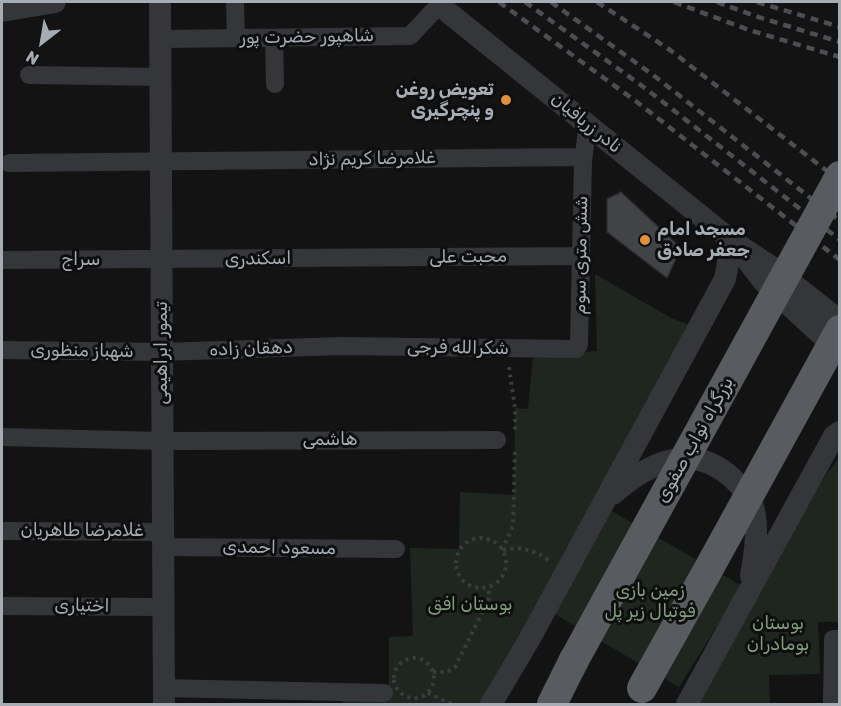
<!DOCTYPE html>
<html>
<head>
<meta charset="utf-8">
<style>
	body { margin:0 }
	#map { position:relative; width:841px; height:706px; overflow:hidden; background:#131314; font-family:Rubik,sans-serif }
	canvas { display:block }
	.frame { position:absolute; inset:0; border:3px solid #a5acb3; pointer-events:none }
	.north { position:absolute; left:12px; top:12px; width:60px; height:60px; -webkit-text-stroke:4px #0e0e0f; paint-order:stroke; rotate:211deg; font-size:16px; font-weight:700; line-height:24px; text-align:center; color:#a5acb3 }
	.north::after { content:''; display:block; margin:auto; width:21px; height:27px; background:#a5acb3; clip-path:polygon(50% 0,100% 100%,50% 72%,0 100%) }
</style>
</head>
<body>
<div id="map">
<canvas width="841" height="706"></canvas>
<div class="frame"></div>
<div class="north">N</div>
</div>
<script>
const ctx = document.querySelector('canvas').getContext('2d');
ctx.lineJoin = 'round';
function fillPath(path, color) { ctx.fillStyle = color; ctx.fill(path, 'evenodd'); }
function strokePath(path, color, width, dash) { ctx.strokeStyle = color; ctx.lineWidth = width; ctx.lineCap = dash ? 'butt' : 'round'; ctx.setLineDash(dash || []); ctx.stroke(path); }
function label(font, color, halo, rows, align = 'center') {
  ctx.font = font + ' Rubik,Cairo,sans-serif'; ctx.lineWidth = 6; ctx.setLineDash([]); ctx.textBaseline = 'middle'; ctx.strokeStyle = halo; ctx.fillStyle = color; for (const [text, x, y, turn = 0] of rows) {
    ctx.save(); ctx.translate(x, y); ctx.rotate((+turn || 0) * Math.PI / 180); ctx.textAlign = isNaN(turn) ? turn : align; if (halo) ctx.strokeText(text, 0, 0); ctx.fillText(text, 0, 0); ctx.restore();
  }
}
fillPath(new Path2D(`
	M595,274l76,44 18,7 -207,379h-139l-1,-5h47v-62l24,-1 -3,-88 49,1 1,-57 54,3 1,-87 13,1 5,-52 64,-6z
	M839,458v164h-21l2,52 -51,1 1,29h-75l105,-187 27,-44z
	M610,510l132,76 -63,101 -126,-74z`), '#1f261f');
const building = new Path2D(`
	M621,192l60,56 -14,30 -60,-46v-33z`);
fillPath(building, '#424347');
strokePath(building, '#2d2d30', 1.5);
strokePath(new Path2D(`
	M509,367l6,41v23
	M456 563a25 25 0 1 1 50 0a25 25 0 1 1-50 0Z
	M502,550l11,-24 2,-78
	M503,550c20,-4 29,0 46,10
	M394 678a20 20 0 1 1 40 0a20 20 0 1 1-40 0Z
	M433,672h14l8,-5 35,-70 -3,-10
	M428,693l23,11`), '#3a3d40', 4, [3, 4.5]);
strokePath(new Path2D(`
	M235,2l1,36
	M274,38l1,46
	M162,39l248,-3 29,-31
	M29,75l131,2
	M9,163l569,-6 5,4
	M2,260l578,-4
	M2,350l160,2 179,-6 235,3 3,-5 4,-183 5,-37
	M2,437l160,4 335,-1
	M2,531l161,1
	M163,547l233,2
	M2,606l161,1
	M164,688l220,5
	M832,704l1,-65h7`), '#343639', 18);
strokePath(new Path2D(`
	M160,2l4,702
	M439,5l293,236 38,25 70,55
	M2,11l53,-9
	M744,256l20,26 76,70
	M613,494c35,-31 79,-53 119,-16 12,11 21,22 23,38 3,20 -1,41 -4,60
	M491,704l38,-64 196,-361 7,-38
	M687,704l147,-268 6,-4`), '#343639', 22);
strokePath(new Path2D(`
	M552,704l22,-44`), '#585c60', 30);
strokePath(new Path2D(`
	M499,2l138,100 203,158
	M525,2l120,86 195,152
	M551,2l102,73 187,146
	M597,2l73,48 170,131
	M674,2l75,28 91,27
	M717,2l38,14 85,26
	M757,2l83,25`), '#4b4e52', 4.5, [8, 6]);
strokePath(new Path2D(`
	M574,660l266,-484
	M642,688l66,-118 132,-240`), '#585c60', 30);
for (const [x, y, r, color] of [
	[506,100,6,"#e1903e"],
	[645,240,6,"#e1903e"]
]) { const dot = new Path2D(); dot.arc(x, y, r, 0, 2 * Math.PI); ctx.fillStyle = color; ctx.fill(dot); strokePath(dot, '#0e0e0f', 2); }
label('18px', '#a5acb3', '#0e0e0f', [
	["شاهپور حضرت پور",307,37,-1],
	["نادر زربافیان",586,123,39],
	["غلامرضا کریم نژاد",372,159,-1],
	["شش متری سوم",581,255,-89],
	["محبت علی",468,257,-1],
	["اسکندری",258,259,-1],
	["سراج",81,260],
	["شکرالله فرجی",458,348,1],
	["دهقان زاده",251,349,-2],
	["شهباز منظوری",82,351,1],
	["تیمور ابراهیمی",162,353,-90],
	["هاشمی",330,440],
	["بزرگراه نواب صفوی",695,440,-61],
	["غلامرضا طاهریان",82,531],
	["مسعود احمدی",279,548,1],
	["اختیاری",82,606,1]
]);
label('bold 18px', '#a5acb3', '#0e0e0f', [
	["تعویض روغن",494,90],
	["و پنچرگیری",494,111],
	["مسجد امام",657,230,"left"],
	["جعفر صادق",657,251,"left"]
], 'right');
label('18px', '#819d7e', '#0e0e0f', [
	["زمین بازی",650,591],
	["فوتبال زیر پل",650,612],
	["بوستان افق",470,605],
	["بوستان",778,624],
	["بومادران",778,645]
]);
</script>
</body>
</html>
